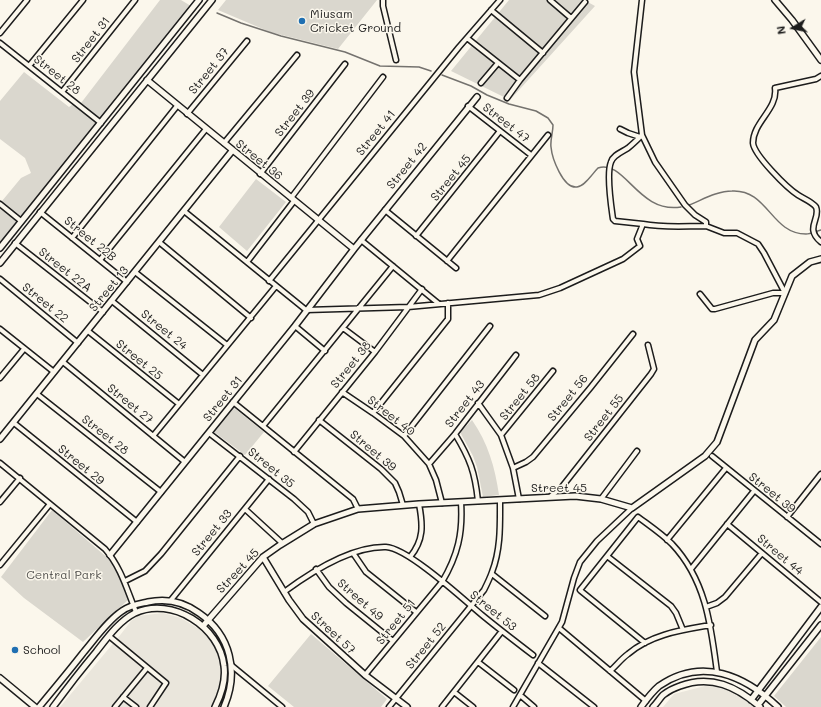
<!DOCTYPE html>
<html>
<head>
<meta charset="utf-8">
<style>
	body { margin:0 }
	#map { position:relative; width:821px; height:707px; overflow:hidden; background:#fbf7ec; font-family:Mali,sans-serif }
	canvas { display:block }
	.north { position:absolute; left:773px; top:8px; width:40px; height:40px; -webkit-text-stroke:3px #fbf7ec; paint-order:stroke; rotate:260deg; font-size:11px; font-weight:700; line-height:16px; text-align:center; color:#1c1c1c }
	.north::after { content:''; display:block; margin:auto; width:14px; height:18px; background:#1c1c1c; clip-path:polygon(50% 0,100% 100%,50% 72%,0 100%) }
</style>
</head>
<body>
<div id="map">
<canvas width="821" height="707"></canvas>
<div class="north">N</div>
</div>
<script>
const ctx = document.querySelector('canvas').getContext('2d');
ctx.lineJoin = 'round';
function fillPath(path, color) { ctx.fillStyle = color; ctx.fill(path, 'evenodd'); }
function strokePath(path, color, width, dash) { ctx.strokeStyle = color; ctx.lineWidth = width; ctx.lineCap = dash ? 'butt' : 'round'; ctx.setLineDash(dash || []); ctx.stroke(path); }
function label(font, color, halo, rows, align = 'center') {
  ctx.font = font + ' Mali,sans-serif'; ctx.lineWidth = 3; ctx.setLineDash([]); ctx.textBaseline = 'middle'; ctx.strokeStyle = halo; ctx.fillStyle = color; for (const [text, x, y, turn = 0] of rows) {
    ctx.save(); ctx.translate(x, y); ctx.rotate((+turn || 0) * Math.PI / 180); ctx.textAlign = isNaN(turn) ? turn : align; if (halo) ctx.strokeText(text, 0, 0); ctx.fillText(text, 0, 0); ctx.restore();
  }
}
fillPath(new Path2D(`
	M163,613l18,5 18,11 14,13 9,26 -2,15 -7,21 -3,3h-150l61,-73 10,-13 7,-5z
	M705,686l23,2 22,13 7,6h-94l11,-13z`), '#eae6dc');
fillPath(new Path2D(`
	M160,0h21l10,6 -92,113 -18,-16z
	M226,0h151l-39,49 -68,-17 -52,-22z
	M509,0h75l11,6 -85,94 -59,-29z
	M24,72l45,35 4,-3 23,19 -74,94 -20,-16 19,-23 10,-5 -6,-15 -25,-19v-38z
	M256,179l30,23 -39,49 -28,-24z
	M0,208l17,14 -17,21z
	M233,407l31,25 -19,23 -31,-23z
	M472,420c16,23 23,47 27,75l-16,2 -6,-30 -4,-11 -13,-24z
	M52,510l58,50 11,19 7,21 -45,42 -59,-44 -23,-21z
	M311,634l76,65 -6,8h-87l-26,-21z
	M821,637v70h-35l-12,-11z`), '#dad7ce');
strokePath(new Path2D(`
	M217,13l24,10 40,13 64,16 35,14 39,1 12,4
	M442,75l29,11 16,9 22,9 27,7 12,7 5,7c0,8 -3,15 -2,22 1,11 12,42 26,40 8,-1 15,-13 21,-19 27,-9 40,46 83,39
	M689,205c13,-5 28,-14 43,-14 36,-2 39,43 74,43 5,0 10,-3 15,-4`), '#74726e', 1.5);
const minor = new Path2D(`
	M383,0v6l13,54
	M550,0l21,18
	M491,10l52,43
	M0,33l27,-33
	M467,38l53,42
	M0,43l101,80
	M29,66l54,-66
	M821,76l-5,3 -41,9c3,21 -22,34 -22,55 1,12 34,45 45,52 6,4 13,6 18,12 5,12 -12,21 5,35
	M481,83l17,-20
	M62,92l73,-92
	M507,98l13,-18 65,-78
	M468,106l63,49
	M187,114l60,-73
	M620,129l8,4 12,4
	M642,135c-4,4 -9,9 -14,13 -6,4 -15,7 -17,14 -5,12 0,43 2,57l2,2 28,3
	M224,143l73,-88
	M260,174l85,-110
	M291,198l92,-121
	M0,204l21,17
	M385,210l71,58
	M184,211l122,99 102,-3 131,-12 21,-7 63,-29 17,-13 -3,-7 6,-15c21,4 42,2 63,2v-4l-11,-7 -10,-10 -30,-43 -13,-27 -8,-63 8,-72
	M40,212l87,70
	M416,236l84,-105
	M72,238l105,-132
	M361,240l78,64
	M159,242l92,76
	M15,243l88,69
	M100,260l106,-131
	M447,261l101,-126
	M247,262l47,-61
	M135,272l92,73
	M0,279l78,64
	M269,281l190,-234 41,-47
	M700,294l12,15h3l58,-16h12l-21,-40 -6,-9 -21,-11h-13l-18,-7
	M112,301l91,74
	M295,326l30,25
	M343,328l32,24
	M0,329l54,43
	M88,331l91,73
	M63,362l122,100
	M0,378l24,-29
	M342,392l31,21 31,23 25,28 7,16 6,23
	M37,394l124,98
	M233,402l120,97 5,10
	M478,403l23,32 12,33 6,31
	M373,413l75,-94v-16
	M319,420l62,49 14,14 4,9 4,13
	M14,423l123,99
	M263,426l130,-160
	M209,433l85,66 14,13 6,12
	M455,434c15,25 20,38 23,67
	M501,435l52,-64
	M153,436l123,-150
	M404,436l86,-110
	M294,452l81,-100 47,-63
	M712,456l109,88
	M0,463l105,86c16,18 22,41 31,63
	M429,464l26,-30 61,-79
	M513,468l13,-6 7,-5 58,-70 42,-53
	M551,496l10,-8 90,-114 3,-5 -6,-24
	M601,499l36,-48
	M0,502l20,-24
	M245,509l37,34
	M787,517l34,-43
	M727,524l94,78
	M667,540l59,-72
	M353,553l13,19 50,40
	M607,556l64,50 5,7 7,17
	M410,557c14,-17 13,-32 9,-53
	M0,565l50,-61
	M316,569l13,18 17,16 47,38
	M691,569l63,-78
	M492,574l53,42
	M125,581l20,-10 16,-17 79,-98
	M284,592c27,-20 67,-46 102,-45 22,1 78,53 96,68 17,14 34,27 51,40
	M171,600l98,-121
	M706,607l11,-4 8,-6 37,-44
	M559,628l87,73
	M109,636l57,47 -16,24
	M645,643l-64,-52 -1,-1 58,-73c12,9 24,17 34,27 34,36 39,82 45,128
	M478,662l36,28
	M538,663l56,44
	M231,665l51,42
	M610,671c6,-5 11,-12 18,-17 23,-20 54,-24 83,-29
	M365,675l77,-93c16,-27 21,-49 19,-80
	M454,692l19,15
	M520,695l14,12
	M123,697l13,10
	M115,707l32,-39
	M389,707l95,-117c3,-6 6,-12 8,-18 9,-23 8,-48 8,-72
	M442,707l60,-76
	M513,707l49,-85 12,-44 6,-16 17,-21 35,-33`);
const tertiary = new Path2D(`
	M775,0l17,20 29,40
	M0,248l199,-248
	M354,249l123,-152
	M0,263l212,-263
	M0,439l232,-288
	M110,555l185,-229 59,-77 -207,-169
	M263,557l26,43 14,19 62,56 42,32
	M203,626l60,-69 17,-12 34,-21 44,-15 61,-5 156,-8 26,3 31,9 73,-52 12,-14 38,-102 19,-20 18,-44 18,-14 11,-3
	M0,678l35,29
	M751,700l70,-93
	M758,705l63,-80
	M39,707c15,-18 30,-36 44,-54 12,-14 24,-32 39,-42 8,-6 17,-7 26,-9 19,-4 36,0 51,11 32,22 40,59 25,94
	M53,707c14,-19 28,-37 43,-55 11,-14 23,-31 39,-39 37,-17 85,14 89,53 2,14 -3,29 -9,41
	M641,707c5,-7 11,-15 18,-21 43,-30 86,-10 119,21
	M653,707c4,-4 7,-9 10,-12 5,-4 11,-7 17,-9 31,-12 57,1 80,21`);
strokePath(minor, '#1c1c1c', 7);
strokePath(tertiary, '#1c1c1c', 8);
strokePath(minor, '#fbf7ec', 4);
strokePath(tertiary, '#fbf7ec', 5);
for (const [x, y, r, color] of [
	[302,21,4,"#1f6fb2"],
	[15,650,4,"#1f6fb2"]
]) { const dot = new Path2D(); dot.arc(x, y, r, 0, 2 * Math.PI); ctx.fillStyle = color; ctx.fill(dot); strokePath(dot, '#fbf7ec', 1.5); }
label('12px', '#1c1c1c', '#fbf7ec', [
	["Miusam",310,14],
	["Cricket Ground",310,28],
	["School",23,650]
], 'left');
label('12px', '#1c1c1c', '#fbf7ec', [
	["Street 31",91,40,-52],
	["Street 37",209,71,-51],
	["Street 28",57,75,38],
	["Street 39",295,113,-52],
	["Street 47",506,123,38],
	["Street 41",376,133,-51],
	["Street 36",259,160,39],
	["Street 42",407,166,-51],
	["Street 45",451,178,-51],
	["Street 22B",90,239,39],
	["Street 22A",65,270,38],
	["Street 13",109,289,-51],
	["Street 22",45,303,39],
	["Street 24",164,330,39],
	["Street 25",139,360,39],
	["Street 38",351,365,-51],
	["Street 58",520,397,-51],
	["Street 56",568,398,-51],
	["Street 31",223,399,-51],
	["Street 27",130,404,39],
	["Street 43",465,404,-52],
	["Street 40",391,416,38],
	["Street 55",604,418,-52],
	["Street 28",105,435,38],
	["Street 39",373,451,40],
	["Street 29",81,465,39],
	["Street 35",271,468,39],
	["Street 45",559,488],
	["Street 39",772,493,39],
	["Street 33",212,533,-51],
	["Street 44",780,555,40],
	["Street 45",238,571,-47],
	["Street 49",360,600,41],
	["Street 53",493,611,39],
	["Street 51",396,622,-51],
	["Street 57",333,633,43],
	["Street 52",426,646,-51]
]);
label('12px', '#555451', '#fbf7ec', [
	["Central Park",64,575]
]);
</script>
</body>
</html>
